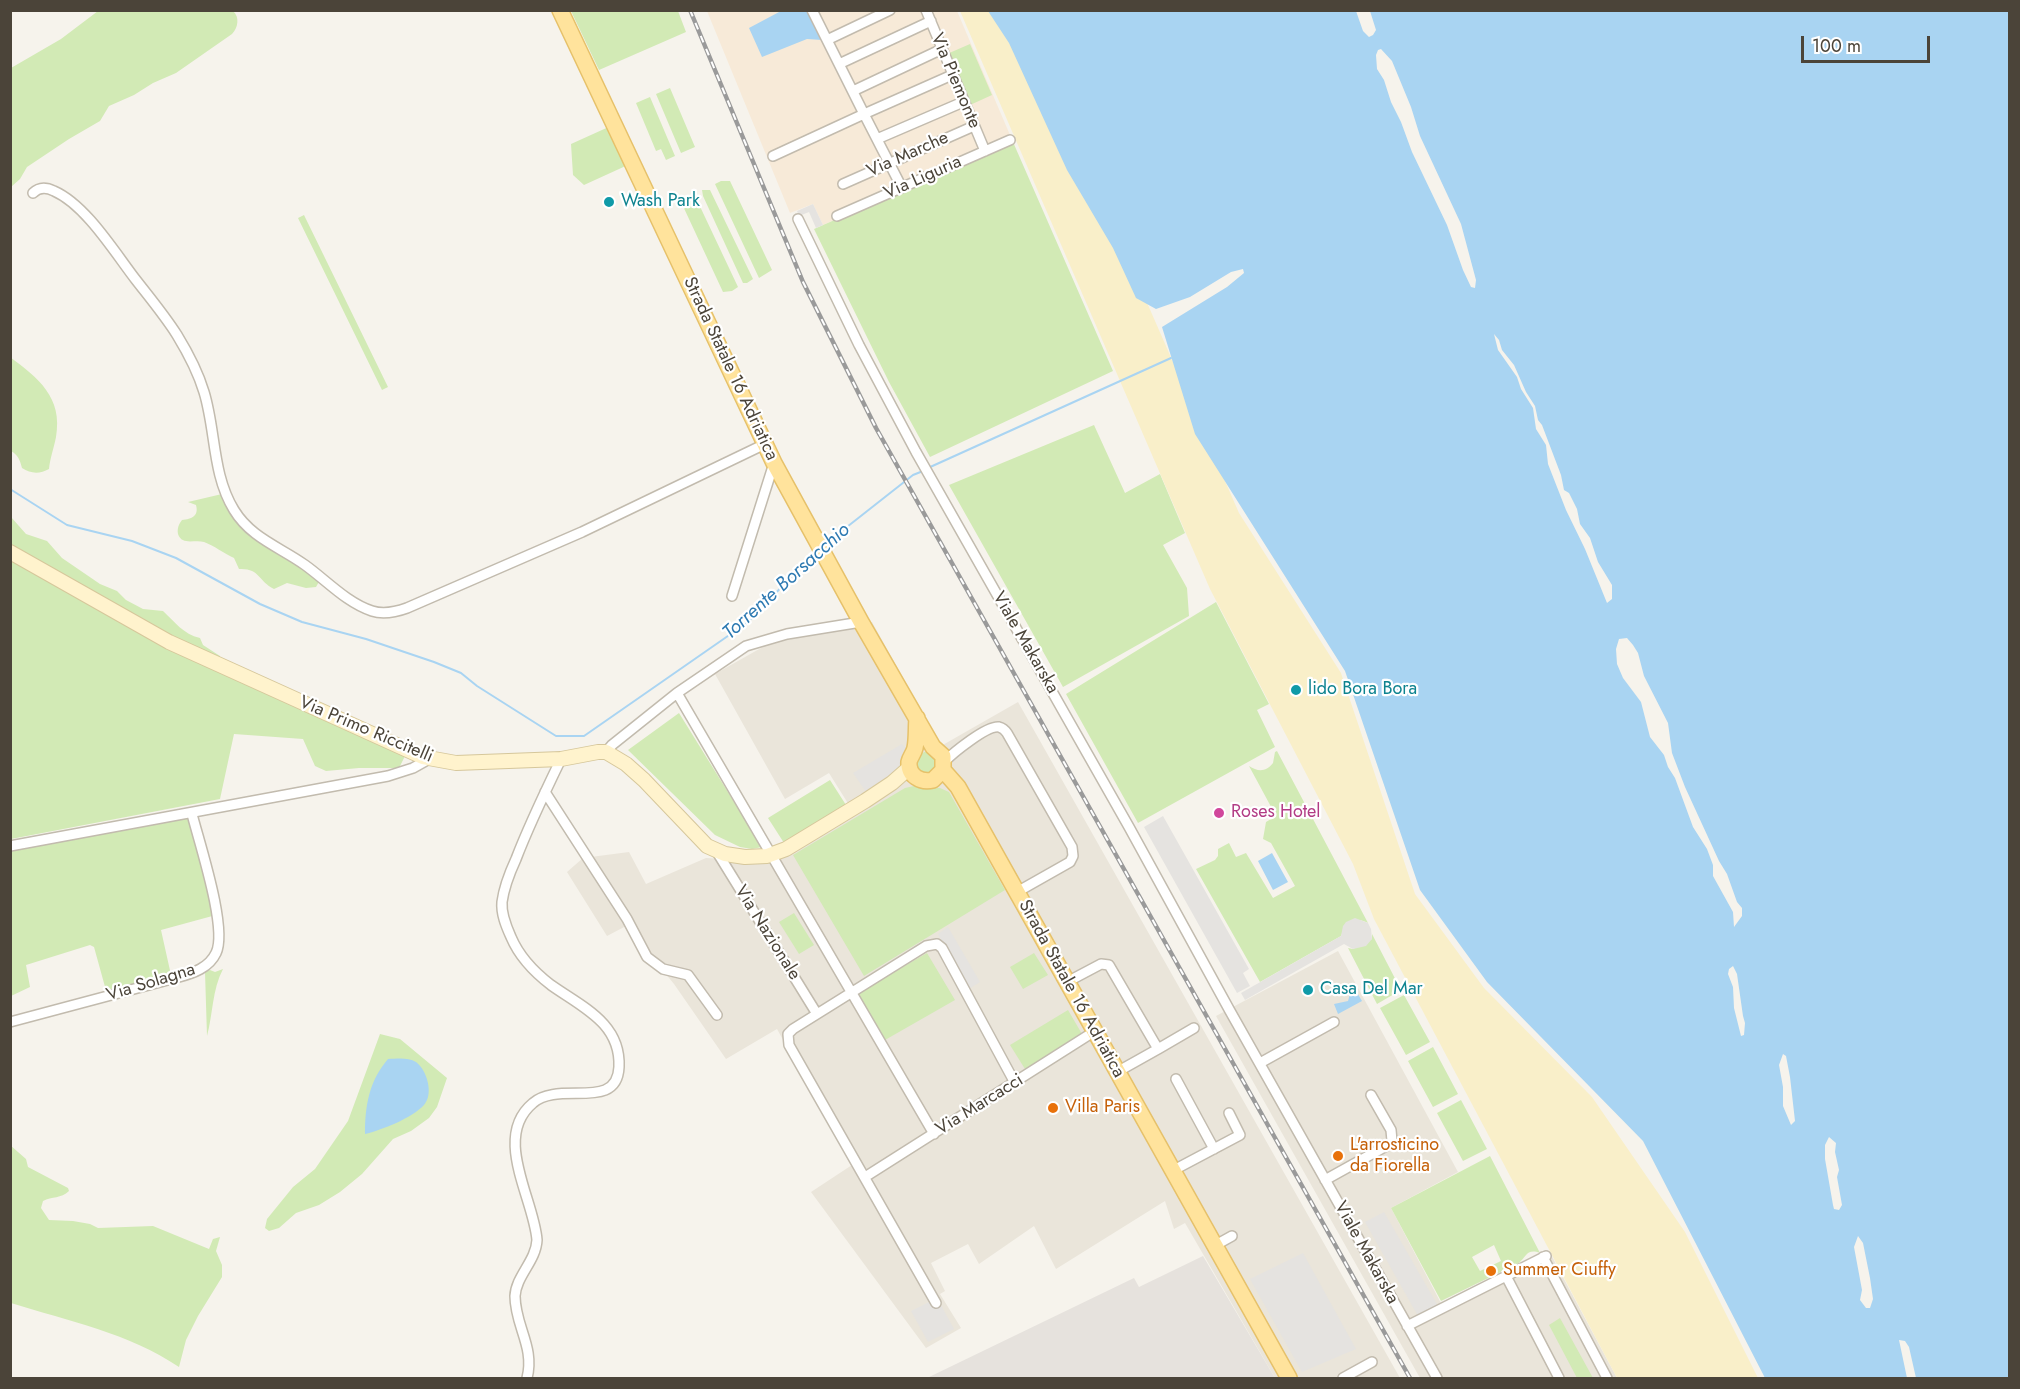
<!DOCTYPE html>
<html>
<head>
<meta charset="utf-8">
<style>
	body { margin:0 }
	#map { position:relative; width:2020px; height:1389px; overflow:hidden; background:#f6f3ec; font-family:Jost,sans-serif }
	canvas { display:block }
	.frame { position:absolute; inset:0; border:12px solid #4b4439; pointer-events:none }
	.scale { position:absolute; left:1801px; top:36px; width:129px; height:27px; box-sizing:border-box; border:3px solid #4b4439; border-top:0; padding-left:8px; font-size:18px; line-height:21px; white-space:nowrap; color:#4b4439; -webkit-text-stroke:4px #fff; paint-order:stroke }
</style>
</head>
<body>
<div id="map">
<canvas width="2020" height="1389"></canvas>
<div class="frame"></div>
<div class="scale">100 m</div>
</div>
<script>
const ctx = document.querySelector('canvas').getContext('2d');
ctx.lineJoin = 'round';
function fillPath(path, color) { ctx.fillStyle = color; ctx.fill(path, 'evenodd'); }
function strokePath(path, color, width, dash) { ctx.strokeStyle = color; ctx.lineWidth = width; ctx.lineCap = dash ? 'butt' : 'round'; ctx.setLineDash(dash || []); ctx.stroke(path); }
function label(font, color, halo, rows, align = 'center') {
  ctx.font = font + ' Jost,sans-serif'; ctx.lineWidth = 4.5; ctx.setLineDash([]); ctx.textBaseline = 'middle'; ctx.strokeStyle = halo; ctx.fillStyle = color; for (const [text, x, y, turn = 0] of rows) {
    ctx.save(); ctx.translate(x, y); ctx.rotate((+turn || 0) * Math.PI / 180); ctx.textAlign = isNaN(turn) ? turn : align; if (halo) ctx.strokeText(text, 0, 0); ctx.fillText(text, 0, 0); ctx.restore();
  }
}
fillPath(new Path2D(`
	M872,622l69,124 77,-44 382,676h-125l-90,-155 -11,6 -9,-28 -109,68 -22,-43 -55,38 -11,-20 -37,19 14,28 -5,3 21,34 -35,20 -115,-156 41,-27 -75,-136 -51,30 -52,-75 -48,-58 -19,10 -40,-64 16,-14 46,-6 17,32 60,-26 58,3 85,-56 -20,-32 -44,26 -70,-125 53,-30z
	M1338,951l120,221 -67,36 53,101 106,-56 67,125h-197l-204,-362z`), '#eae5da');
fillPath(new Path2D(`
	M707,11h250l56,131 -190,83 -10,-21 -23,9z`), '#f7ead8');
fillPath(new Path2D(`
	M1203,1256l72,122h-348l207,-100 5,9z`), '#e6e2dd');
fillPath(new Path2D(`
	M233,11c7,6 5,17 -1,23l-56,39 -23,10 -19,12 -25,11 -9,15 -31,18 -42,28 -7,12 -9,8v-119l50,-29 37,-28z
	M571,11h107l8,21 -87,38z
	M970,44l22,51 -22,10 -23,-51z
	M670,88l25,59 -14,6 -25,-59z
	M650,97l25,59 -9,4 -5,-11 -5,2 -20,-48z
	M613,125l17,39 -46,21 -11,-10 -2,-31z
	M1013,142l100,229 -183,86 -41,-75 -75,-153z
	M721,181h9l42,89 -13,8 -44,-94z
	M702,190h8l43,89 -6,4h-4l-40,-87z
	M687,198h9l42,89 -6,4 -9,1 -41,-88z
	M304,215l84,172 -6,3 -84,-172z
	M10,357c28,21 53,40 46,80 -2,11 -6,21 -7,32 -9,5 -18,5 -27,-1 -2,-8 -4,-13 -11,-17z
	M1094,425l31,68 35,-19 25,59 -22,12 24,43 2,28 -126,71 -114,-202z
	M222,494l11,19 87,67 -4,7 -10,1 -19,-5 -13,6c-16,-8 -14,-21 -35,-20l-5,-11c-9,-4 -21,-13 -30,-16 -9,-3 -22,4 -26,-8 -1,-6 1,-10 4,-14 10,-1 17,-4 14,-15l-8,-3z
	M11,517l15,17 21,7 15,17 38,26 17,7 9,9 17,9 20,2c12,11 20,23 37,27l3,7 17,11v4l-59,-30 -150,-83z
	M10,558l395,198 -6,12h-40l-33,3 -11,-5 -12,-27 -69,-5 -14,65 -209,40z
	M1216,602l53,102 -12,6 18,37 -137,76 -72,-129z
	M679,713l83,134 -10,2 -12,-2 -25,-12 -87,-85z
	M1277,751l91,172c-16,-8 -22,-1 -27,13l-81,46 -64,-113 19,-9 3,-4v-7l11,-6 7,14 10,-4 27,45 22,-12 -24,-43 -8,-4 3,-17 10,-6 -27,-50c9,6 17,6 24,-3l2,-11z
	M924,752h3l12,10 -8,13 -14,-4 -2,-11z
	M830,780l16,25 -62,38 -16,-25z
	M914,786l26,2 9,4 56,98 -141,86 -71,-121 112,-67z
	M190,816l26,99 -55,15 10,45 -64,19 -13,-47 -4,-2 -64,20 4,22 -19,9v-146z
	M794,913l20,32 -15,9 -20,-32z
	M1372,934l29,56 -24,14 -29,-56 5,1 19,-10z
	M927,953l28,47 -70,40 -27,-47z
	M1034,953l14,22 -25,14 -13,-22z
	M223,969c-11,21 -10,45 -16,67l-2,-64 5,-2 5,2z
	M1404,995l26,47 -24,13 -26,-47z
	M1068,1010l14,24 -57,35 -15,-24z
	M380,1034l20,5 47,39 -10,29 -8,11 -18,13 -18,8 -31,35 -22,18 -21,13 -23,8 -17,15 -10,3 -4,-3 2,-9 26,-32 22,-18 33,-48z
	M1433,1047l25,47 -25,13 -25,-46z
	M1461,1100l26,49 -24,12 -26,-48z
	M10,1145l16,14 2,8 40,21 1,3c-8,8 -17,5 -26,10l-2,7 8,12 24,1 17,3 8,4 55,-2 56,23 4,-10 7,-2 -4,14 6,14v12l-24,39 -12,24 -7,27c-50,-34 -111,-46 -168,-64z
	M1490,1156l50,97c-13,-5 -14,4 -21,10l-78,38 -50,-93zM1494,1245l7,16 -21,10 -8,-14z
	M1560,1318l33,60h-16l-28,-53z`), '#d2eab5');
fillPath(new Path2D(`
	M960,11h34l95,159 150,343 102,160 74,221 69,94 108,109 93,135 73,146h-141l-243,-459 -21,-55 -143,-275z`), '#f9efc9');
fillPath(new Path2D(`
	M813,204l10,21 -7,3 -7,-16 -10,4 -2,-5z
	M902,744l5,6 -5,18 -35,25 -14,-20z
	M1163,816l86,153 -6,4 7,13 -13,7 -93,-166z
	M1355,918l13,5 3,6 1,10 -6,7 -13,3 -9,-5 -99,56 -4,-7 100,-57 2,-10 3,-4z
	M948,927l32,55 -11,7 -31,-55z
	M1384,1212l54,94 -20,10 -53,-94z
	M1303,1253l53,96 -54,23 -52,-93z
	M937,1298l17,31 -26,13 -17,-31z`), '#e5e3e0');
fillPath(new Path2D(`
	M781,11h27l14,29 -15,-1 -45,18 -13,-29z
	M988,11h1021v1367h-244l-122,-237 -156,-159 -67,-92 -75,-219 -150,-237 -33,-107 65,-40 17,-14 -1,-4 -12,3 -41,25 -34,12 -20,-11 -23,-50 -46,-78 -58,-127z
	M1272,853l16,29 -15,8 -15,-29z
	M1356,991l6,10 -24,13 -4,-10 14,-3 2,-7z
	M388,1059c8,0 20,-2 28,3 11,8 18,32 8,43 -12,13 -42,25 -59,29 0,-28 4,-53 23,-75z`), '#a9d4f2');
fillPath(new Path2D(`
	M1356,11h14l6,19 -3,5 -4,2 -6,-6z
	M1381,49l11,12 19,46 9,29 41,88 15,56 -1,8 -4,-1 -8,-17 -16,-45 -35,-73 -11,-30 -10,-20 -7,-22 -7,-11 -1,-14 2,-5z
	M1494,334l5,6 3,10 12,15 12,27 9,14 3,14 4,5 19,50 3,15 5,3 8,16 3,15 10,14 8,24 14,23v14l-5,4 -22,-54 -19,-39 -18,-46 -2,-19 -10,-16 -3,-21 -12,-19 -4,-12 -19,-27z
	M1627,638l6,7 5,8 6,23 24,47 4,30 13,34 34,74 8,13 10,28 5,6v8l-8,11 -1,-15 -20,-36v-11l-6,-16 -14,-22 -18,-49 -7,-11 -4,-12 -14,-18 -9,-35 -18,-24 -6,-14 -1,-15 3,-10z
	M1733,966l4,8 6,42 2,7 -1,12 -3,1 -7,-28 -1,-21 -5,-13 1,-5z
	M1783,1054l3,2 4,21 5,44 -4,4 -8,-19v-19l-4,-22z
	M1829,1137l7,6 -1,9 4,18 -2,7 5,28 -3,5 -5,-1 -1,-4 -8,-46v-14z
	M1858,1236l5,7 7,35 3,21 -3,9h-4l-6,-8 2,-10 -8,-43z
	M1899,1340l6,1 4,6 7,31h-9z`), '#f6f3ec');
strokePath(new Path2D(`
	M928,468l243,-110
	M10,489l57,36 65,16 44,17 84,46 42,18 64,17 68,23 27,11 16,13 79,50h28l164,-114 67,-70
	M824,545l89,-70 10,-4`), '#a9d4f2', 2);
const street = new Path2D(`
	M926,10l59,141
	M827,40l63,-30
	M839,64l92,-43
	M853,91l89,-42
	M877,139l86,-37
	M773,156l91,-42 -52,-104
	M843,184l131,-58
	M902,188l-38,-74 88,-39
	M33,193c6,-6 13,-6 21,-2 32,14 61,62 82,89 14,18 29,36 41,55 11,18 21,37 27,57 12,39 8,82 30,118 17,28 46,37 71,55 21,15 42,38 67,46 12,4 24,1 35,-3l175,-76 183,-88
	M837,216l173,-76
	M798,219l61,126 57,107 213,375 101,184 207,367
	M732,596l42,-133
	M677,693l257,441
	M606,752l6,-7 65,-52 69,-47 41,-12 74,-12
	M944,762c9,-9 43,-37 55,-35 4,1 6,3 8,6l65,114 1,9 -3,6 -53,30
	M545,792l82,127 20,38 16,12 25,6 29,40
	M10,846l378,-70 25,-8 16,-9
	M717,852l100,162
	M1067,982l34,-18 8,1 49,84 -41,23
	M10,1022l169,-45c14,-4 30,-9 37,-24 12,-24 -17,-111 -24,-139
	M1158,1049l36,-21
	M1260,1063l74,-41
	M1176,1079l38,70
	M1172,1171l68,-36 -11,-22
	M865,1177l230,-146
	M1325,1180l63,-35 4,-4 -1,-11 -20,-35
	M1214,1246l18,-10
	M1543,1257l64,121
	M1506,1276l53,102
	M936,1303l-147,-258 -1,-11 5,-5 133,-83 11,-2 5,4 73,135
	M1407,1326l139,-70
	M527,1378c8,-31 -12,-52 -12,-82 1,-20 21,-35 22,-56 -3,-41 -45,-103 -4,-137 26,-23 84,9 86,-36 2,-44 -37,-60 -68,-82 -17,-13 -32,-29 -40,-48 -5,-11 -10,-23 -9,-35 2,-15 8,-30 14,-43 13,-34 29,-67 45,-100
	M1343,1378l29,-16`);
const secondary = new Path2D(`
	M10,552l159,90 254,115 33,6 105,-4 37,-7h8l20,12 18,16 63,66 18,8 20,3 22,-1 19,-7 79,-48 27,-18 17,-15`);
const primary = new Path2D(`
	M560,10l214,453 87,159 72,125 10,9v14l-10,10c-12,3 -25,-4 -24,-18 1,-5 5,-9 6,-14 2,-9 1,-20 2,-30
	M943,770l15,17 331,591`);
strokePath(street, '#c2bbae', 12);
strokePath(secondary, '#d6c79b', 16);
strokePath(primary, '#e6c16a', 18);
strokePath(street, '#fff', 9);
strokePath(secondary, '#fff3cd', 14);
strokePath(primary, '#ffe39c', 15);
const rail = new Path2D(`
	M690,10l113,272 73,146 534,950`);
strokePath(rail, '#9a9a9a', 4.5);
strokePath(rail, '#fff', 2, [7]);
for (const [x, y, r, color] of [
	[609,202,6,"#0f9aa8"],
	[1296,690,6,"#0f9aa8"],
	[1219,813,6,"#d1479c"],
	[1308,990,6,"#0f9aa8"],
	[1053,1108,6,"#e8710a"],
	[1338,1156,6,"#e8710a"],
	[1491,1271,6,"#e8710a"]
]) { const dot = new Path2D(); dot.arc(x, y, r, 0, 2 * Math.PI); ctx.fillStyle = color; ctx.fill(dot); strokePath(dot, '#fff', 2); }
label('18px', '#4b4439', '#fff', [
	["Via Piemonte",955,81,67],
	["Via Marche",908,155,-24],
	["Via Liguria",923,178,-24],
	["Strada Statale 16 Adriatica",730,369,65],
	["Viale Makarska",1025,643,60],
	["Via Primo Riccitelli",366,730,23],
	["Via Nazionale",767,933,58],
	["Via Solagna",151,983,-17],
	["Strada Statale 16 Adriatica",1071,989,61],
	["Via Marcacci",980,1105,-32],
	["Viale Makarska",1366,1253,61]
]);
label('18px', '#0d838f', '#fff', [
	["Wash Park",621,202],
	["lido Bora Bora",1308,690],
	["Casa Del Mar",1320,990]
], 'left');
label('18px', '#b23c85', '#fff', [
	["Roses Hotel",1231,813]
], 'left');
label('18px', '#c56008', '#fff', [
	["Villa Paris",1065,1108],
	["L'arrosticino",1350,1146],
	["da Fiorella",1350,1167],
	["Summer Ciuffy",1503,1271]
], 'left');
label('italic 20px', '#2e7ab2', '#fff', [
	["Torrente Borsacchio",787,582,-42]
]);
</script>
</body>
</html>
